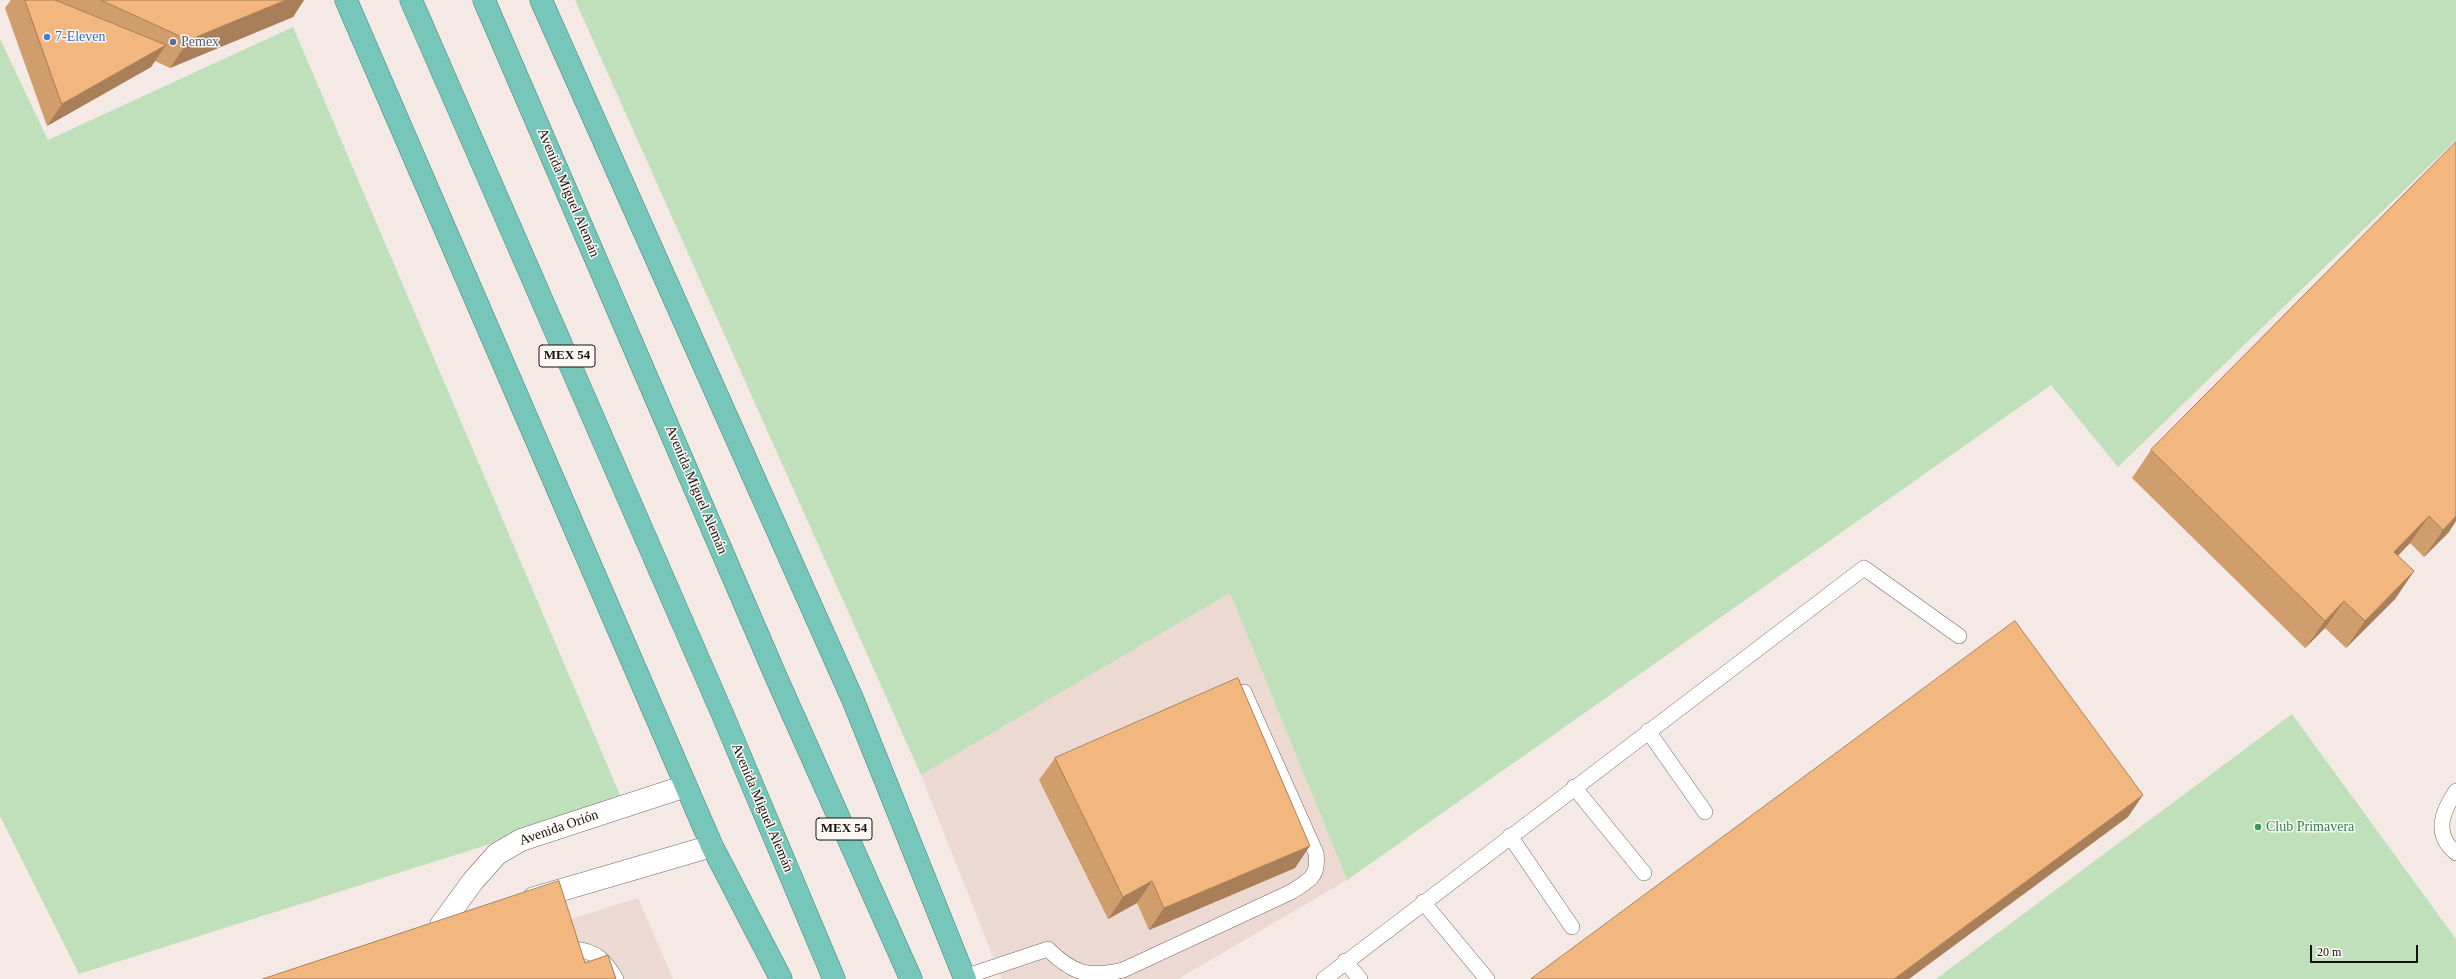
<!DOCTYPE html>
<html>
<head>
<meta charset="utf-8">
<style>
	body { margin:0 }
	#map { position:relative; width:2456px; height:979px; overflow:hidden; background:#f4e9e5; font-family:"Times New Roman",serif }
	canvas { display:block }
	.scale { position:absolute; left:2310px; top:945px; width:108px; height:18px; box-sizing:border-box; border:2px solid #161211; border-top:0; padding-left:5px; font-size:12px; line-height:14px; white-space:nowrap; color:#161211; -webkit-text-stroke:3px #fef8f5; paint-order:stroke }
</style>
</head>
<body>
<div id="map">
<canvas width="2456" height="979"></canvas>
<div class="scale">20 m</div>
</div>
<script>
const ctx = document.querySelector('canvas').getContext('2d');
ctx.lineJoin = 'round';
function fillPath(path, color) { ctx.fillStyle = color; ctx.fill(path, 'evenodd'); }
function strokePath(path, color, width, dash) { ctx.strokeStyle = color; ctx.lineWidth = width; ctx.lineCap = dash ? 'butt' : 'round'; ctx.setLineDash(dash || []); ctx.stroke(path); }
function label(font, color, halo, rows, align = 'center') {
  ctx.font = font + ' "Times New Roman",serif'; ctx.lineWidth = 3; ctx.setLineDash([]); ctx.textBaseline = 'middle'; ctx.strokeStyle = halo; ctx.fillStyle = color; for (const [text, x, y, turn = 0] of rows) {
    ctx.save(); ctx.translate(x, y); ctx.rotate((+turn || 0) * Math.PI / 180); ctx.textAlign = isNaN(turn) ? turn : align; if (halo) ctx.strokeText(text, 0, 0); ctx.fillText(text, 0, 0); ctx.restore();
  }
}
fillPath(new Path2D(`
	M1230,593l117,287 -169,99h-176l-81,-204z
	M638,898l35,81h-294z`), '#ecdad2');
fillPath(new Path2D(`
	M575,0h1881v140l-338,327 -67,-82 -704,495 -117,-287 -309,182z
	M293,27l330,775 -544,172 -79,-158v-777l48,101z
	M2292,714l164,225v40h-520z`), '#c0e0bb');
const service = new Path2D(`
	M1648,731l57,81
	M1574,787l70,86
	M2456,791c-14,21 -23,43 0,62
	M1510,836l62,91
	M1423,902l64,77
	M574,949c22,2 31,11 42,30
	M1345,961l15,18
	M964,977l84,-28c25,25 41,29 75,21l168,-78c18,-12 28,-14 25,-39l-72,-161
	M1324,979l540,-411 95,68`);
const minor = new Path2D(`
	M534,898l178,-52
	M441,925l32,-44 24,-27 24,-14 165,-54`);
const trunk = new Path2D(`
	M346,0l366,846 69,133
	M411,0l311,713 112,266
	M484,0l293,679 134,300
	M541,0l312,700 112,279`);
strokePath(service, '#716764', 16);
strokePath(minor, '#716764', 23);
strokePath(trunk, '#3e7f74', 23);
strokePath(service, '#fff', 15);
strokePath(minor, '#fff', 22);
strokePath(trunk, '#76c7ba', 22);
fillPath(new Path2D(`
	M11,0h293l-11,17 -123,51 -15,-7 -4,6 -104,59 -42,-118z
	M2456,142l-7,390 -25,25 -14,-14 -12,13 16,15 -19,28 -49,49 -21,-20 -20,20 -173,-170 19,-28z
	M1055,758l240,110 -146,62 -12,-27 -29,16 -69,-139z`), '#d09d6d');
fillPath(new Path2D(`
	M286,0h18l-11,17 -123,51 19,-28z
	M166,45l-15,22 -104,59 15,-22z
	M2429,516l-19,27 -35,36 19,-27z
	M2456,516v5l-7,11 -25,25 19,-27z
	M2414,571l-19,28 -49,49 19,-27z
	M2344,601l-19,27 -20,20 20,-27z
	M2143,795l-15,22 -219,162h-15z
	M1310,846l-15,22 -146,62 15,-22z
	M1152,881l-15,22 -29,16 15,-22z`), '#a97f59');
const building = new Path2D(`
	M25,0h30l111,45 -104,59z
	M101,0h185l-97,40z
	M2456,142v374l-13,14 -14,-14 -35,36 20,19 -49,50 -21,-20 -19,20 -174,-171z
	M2015,621l128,174 -249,184h-363z
	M1238,678l72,168 -146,62 -12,-27 -29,16 -68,-139z
	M559,881l26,82 23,-8 8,24h-353z`);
fillPath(building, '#f2b67f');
strokePath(building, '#a97f59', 1);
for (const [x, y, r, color] of [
	[47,37,4,"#3f7fe0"],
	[173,42,4,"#5c6f8a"],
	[2258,827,4,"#2e9e5b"]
]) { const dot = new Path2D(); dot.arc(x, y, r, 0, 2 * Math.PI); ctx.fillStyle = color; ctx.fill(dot); strokePath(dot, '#fef8f5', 1.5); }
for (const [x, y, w] of [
	[567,356,56],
	[844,829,56]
]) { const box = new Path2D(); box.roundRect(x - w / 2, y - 11, w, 22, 3); ctx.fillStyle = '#fef8f5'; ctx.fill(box); strokePath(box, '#161211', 1); }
label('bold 13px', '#161211', null, [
	["MEX 54",567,356],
	["MEX 54",844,829]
]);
label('14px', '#366cbe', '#fef8f5', [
	["7-Eleven",55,37]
], 'left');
label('14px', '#4e5e75', '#fef8f5', [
	["Pemex",181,42]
], 'left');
label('14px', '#161211', '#fef8f5', [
	["Avenida Miguel Alemán",568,193,67],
	["Avenida Miguel Alemán",696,490,67],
	["Avenida Miguel Alemán",762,808,67],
	["Avenida Orión",559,828,-19]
]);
label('14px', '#27864d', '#fef8f5', [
	["Club Primavera",2266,827]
], 'left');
</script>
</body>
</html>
